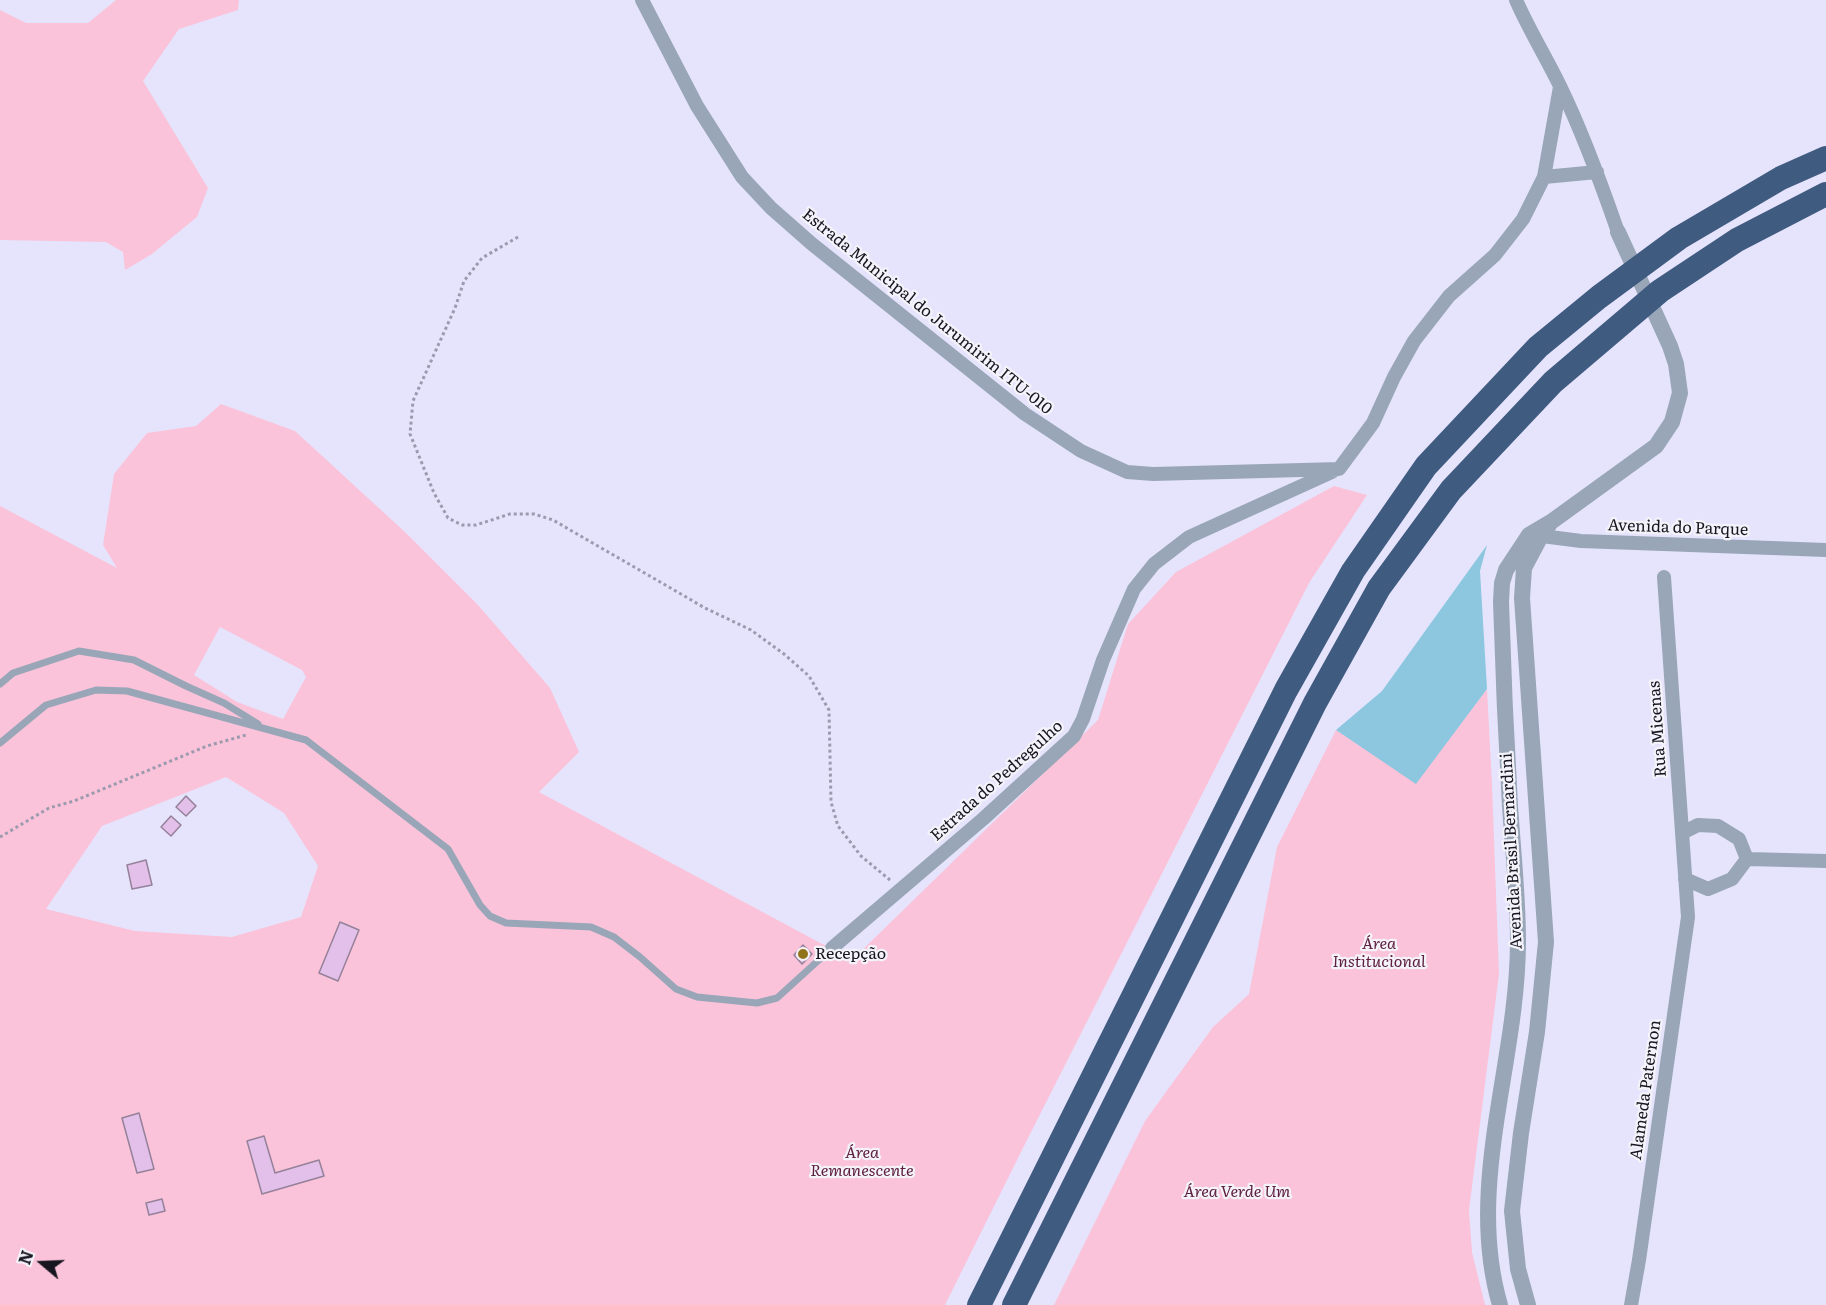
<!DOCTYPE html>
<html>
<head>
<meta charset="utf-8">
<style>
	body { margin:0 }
	#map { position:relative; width:1826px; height:1305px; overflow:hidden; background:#e6e4fd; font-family:Literata,serif }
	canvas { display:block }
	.north { position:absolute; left:12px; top:1233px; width:60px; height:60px; -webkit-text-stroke:4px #f4f3fa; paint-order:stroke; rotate:289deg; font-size:16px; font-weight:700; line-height:24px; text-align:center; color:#161520 }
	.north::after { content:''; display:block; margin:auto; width:21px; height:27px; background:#161520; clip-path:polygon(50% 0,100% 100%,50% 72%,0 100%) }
</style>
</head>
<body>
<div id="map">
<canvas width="1826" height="1305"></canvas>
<div class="north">N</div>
</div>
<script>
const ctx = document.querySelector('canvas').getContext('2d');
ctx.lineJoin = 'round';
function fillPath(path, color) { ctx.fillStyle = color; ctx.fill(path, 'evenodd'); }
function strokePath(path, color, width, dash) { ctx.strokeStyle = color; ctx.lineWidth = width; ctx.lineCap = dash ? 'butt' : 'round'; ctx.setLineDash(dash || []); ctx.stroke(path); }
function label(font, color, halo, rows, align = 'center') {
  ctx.font = font + ' Literata,serif'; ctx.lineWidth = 4.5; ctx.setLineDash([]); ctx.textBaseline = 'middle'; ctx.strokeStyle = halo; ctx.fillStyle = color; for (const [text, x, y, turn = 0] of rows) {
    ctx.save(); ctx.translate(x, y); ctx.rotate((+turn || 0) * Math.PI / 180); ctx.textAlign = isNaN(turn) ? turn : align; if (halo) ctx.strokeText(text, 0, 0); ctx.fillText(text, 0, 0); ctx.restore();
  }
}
fillPath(new Path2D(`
	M116,0h123l-1,10 -59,19 -36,52 65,107 -11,29 -45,37 -27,16 -2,-18 -17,-10 -106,-2v-230l26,13h62z
	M221,404l74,27 111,102 72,72 72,83 29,64 -40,40 313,168 246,-240 30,-96 48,-52 158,-86 33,9 -58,88 -285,563 -79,159h-945v-799l117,62 -14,-23 11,-71 33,-41 49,-7zM220,627l82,43 4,7 -23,42 -46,-17 -43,-27zM226,777l58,36 34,53 -17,51 -69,20 -97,-6 -89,-22 56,-83z
	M1487,689l5,96 7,189 -30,236 3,42 13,53h-431l91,-184 68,-94 36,-33 28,-147 59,-117 80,53z`), '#fac3d9');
fillPath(new Path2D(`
	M1487,545l-7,26 7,118 -71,95 -80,-54 46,-39z`), '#8cc7df');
const building = new Path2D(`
	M186,796l10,10 -10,10 -10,-9z
	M171,816l10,9 -10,11 -10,-9z
	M146,860l6,25 -20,4 -5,-24z
	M340,922l19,8 -21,51 -19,-8z
	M803,945l9,9 -10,10 -8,-9z
	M139,1113l15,56 -17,4 -15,-55z
	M264,1136l11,37 44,-13 5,16 -62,18 -15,-53z
	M162,1199l3,12 -16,4 -3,-12z`);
fillPath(building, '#e3c0ea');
strokePath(building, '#958199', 1.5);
strokePath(new Path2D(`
	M518,237l-36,21 -18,23 -9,27 -42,93 -3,33 24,59 14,25 14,7h14l34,-11h24l19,6 152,88 46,22 33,24 25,22 20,34 2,92 7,24 23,30 29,24
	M0,837l49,-29 25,-7 133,-55 39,-11`), '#9c9aae', 3, [3, 3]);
strokePath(new Path2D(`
	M0,684l13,-11 66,-22 55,9 52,26 38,17 34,21
	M0,743l46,-38 50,-15 31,1 179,49 142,109 32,56 10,11 16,7 85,4 23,10 26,20 36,32 21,8 60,6 20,-5 55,-50`), '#98a6b8', 7);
strokePath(new Path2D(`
	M642,0l55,106 45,71 29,31 41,36 213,170 56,37 46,21 26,2 186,-5 34,-46 21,-46 20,-36 35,-45 46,-41 28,-36 21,-42 16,-90
	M1516,0c13,30 30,57 44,86 23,47 41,97 58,146
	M1544,177l53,-5
	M1534,535l47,6 245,9
	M1682,833l16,-8 20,1 21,13 8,20 -15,20 -24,10 -23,-10
	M1747,859l79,2
	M832,948l151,-129 91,-83 9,-17 20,-59 31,-71 20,-25 35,-27 143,-65
	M1631,1305l8,-45 49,-343 -24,-340`), '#98a6b8', 14);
strokePath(new Path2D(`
	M1500,1305c-35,-120 18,-242 18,-364 0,-45 -5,-90 -8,-135 -4,-68 -7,-136 -9,-204l1,-19 4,-13 23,-35 22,-13 105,-76 16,-24 8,-29 -4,-29 -6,-18 -52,-114
	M1528,1305l-10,-36 -6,-58 9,-78 16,-101 9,-90 -24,-344 2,-30 17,-32 8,-11`), '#98a6b8', 16);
strokePath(new Path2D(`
	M979,1305l307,-615 67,-119 73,-105 112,-119 61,-50 80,-59 102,-60 45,-20
	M1014,1305l301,-602 64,-115 72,-98 102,-108 107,-91 77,-51 89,-46`), '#405b80', 24);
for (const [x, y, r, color] of [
	[803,954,6,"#917319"]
]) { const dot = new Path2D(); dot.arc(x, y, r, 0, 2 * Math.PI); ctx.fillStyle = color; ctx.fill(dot); strokePath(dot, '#f4f3fa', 2); }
label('16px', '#161520', '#f4f3fa', [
	["Estrada Municipal do Jurumirim ITU-010",927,312,39],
	["Avenida do Parque",1678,528,2],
	["Rua Micenas",1658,729,-94],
	["Estrada do Pedregulho",997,781,-42],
	["Avenida Brasil Bernardini",1512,851,-93],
	["Alameda Paternon",1646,1090,-82]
]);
label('italic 16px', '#5f203f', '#f4f3fa', [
	["Área",1379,944],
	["Institucional",1379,962],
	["Área",862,1153],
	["Remanescente",862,1171],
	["Área Verde Um",1237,1192]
]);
label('16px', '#161520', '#f4f3fa', [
	["Recepção",815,954]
], 'left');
</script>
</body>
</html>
